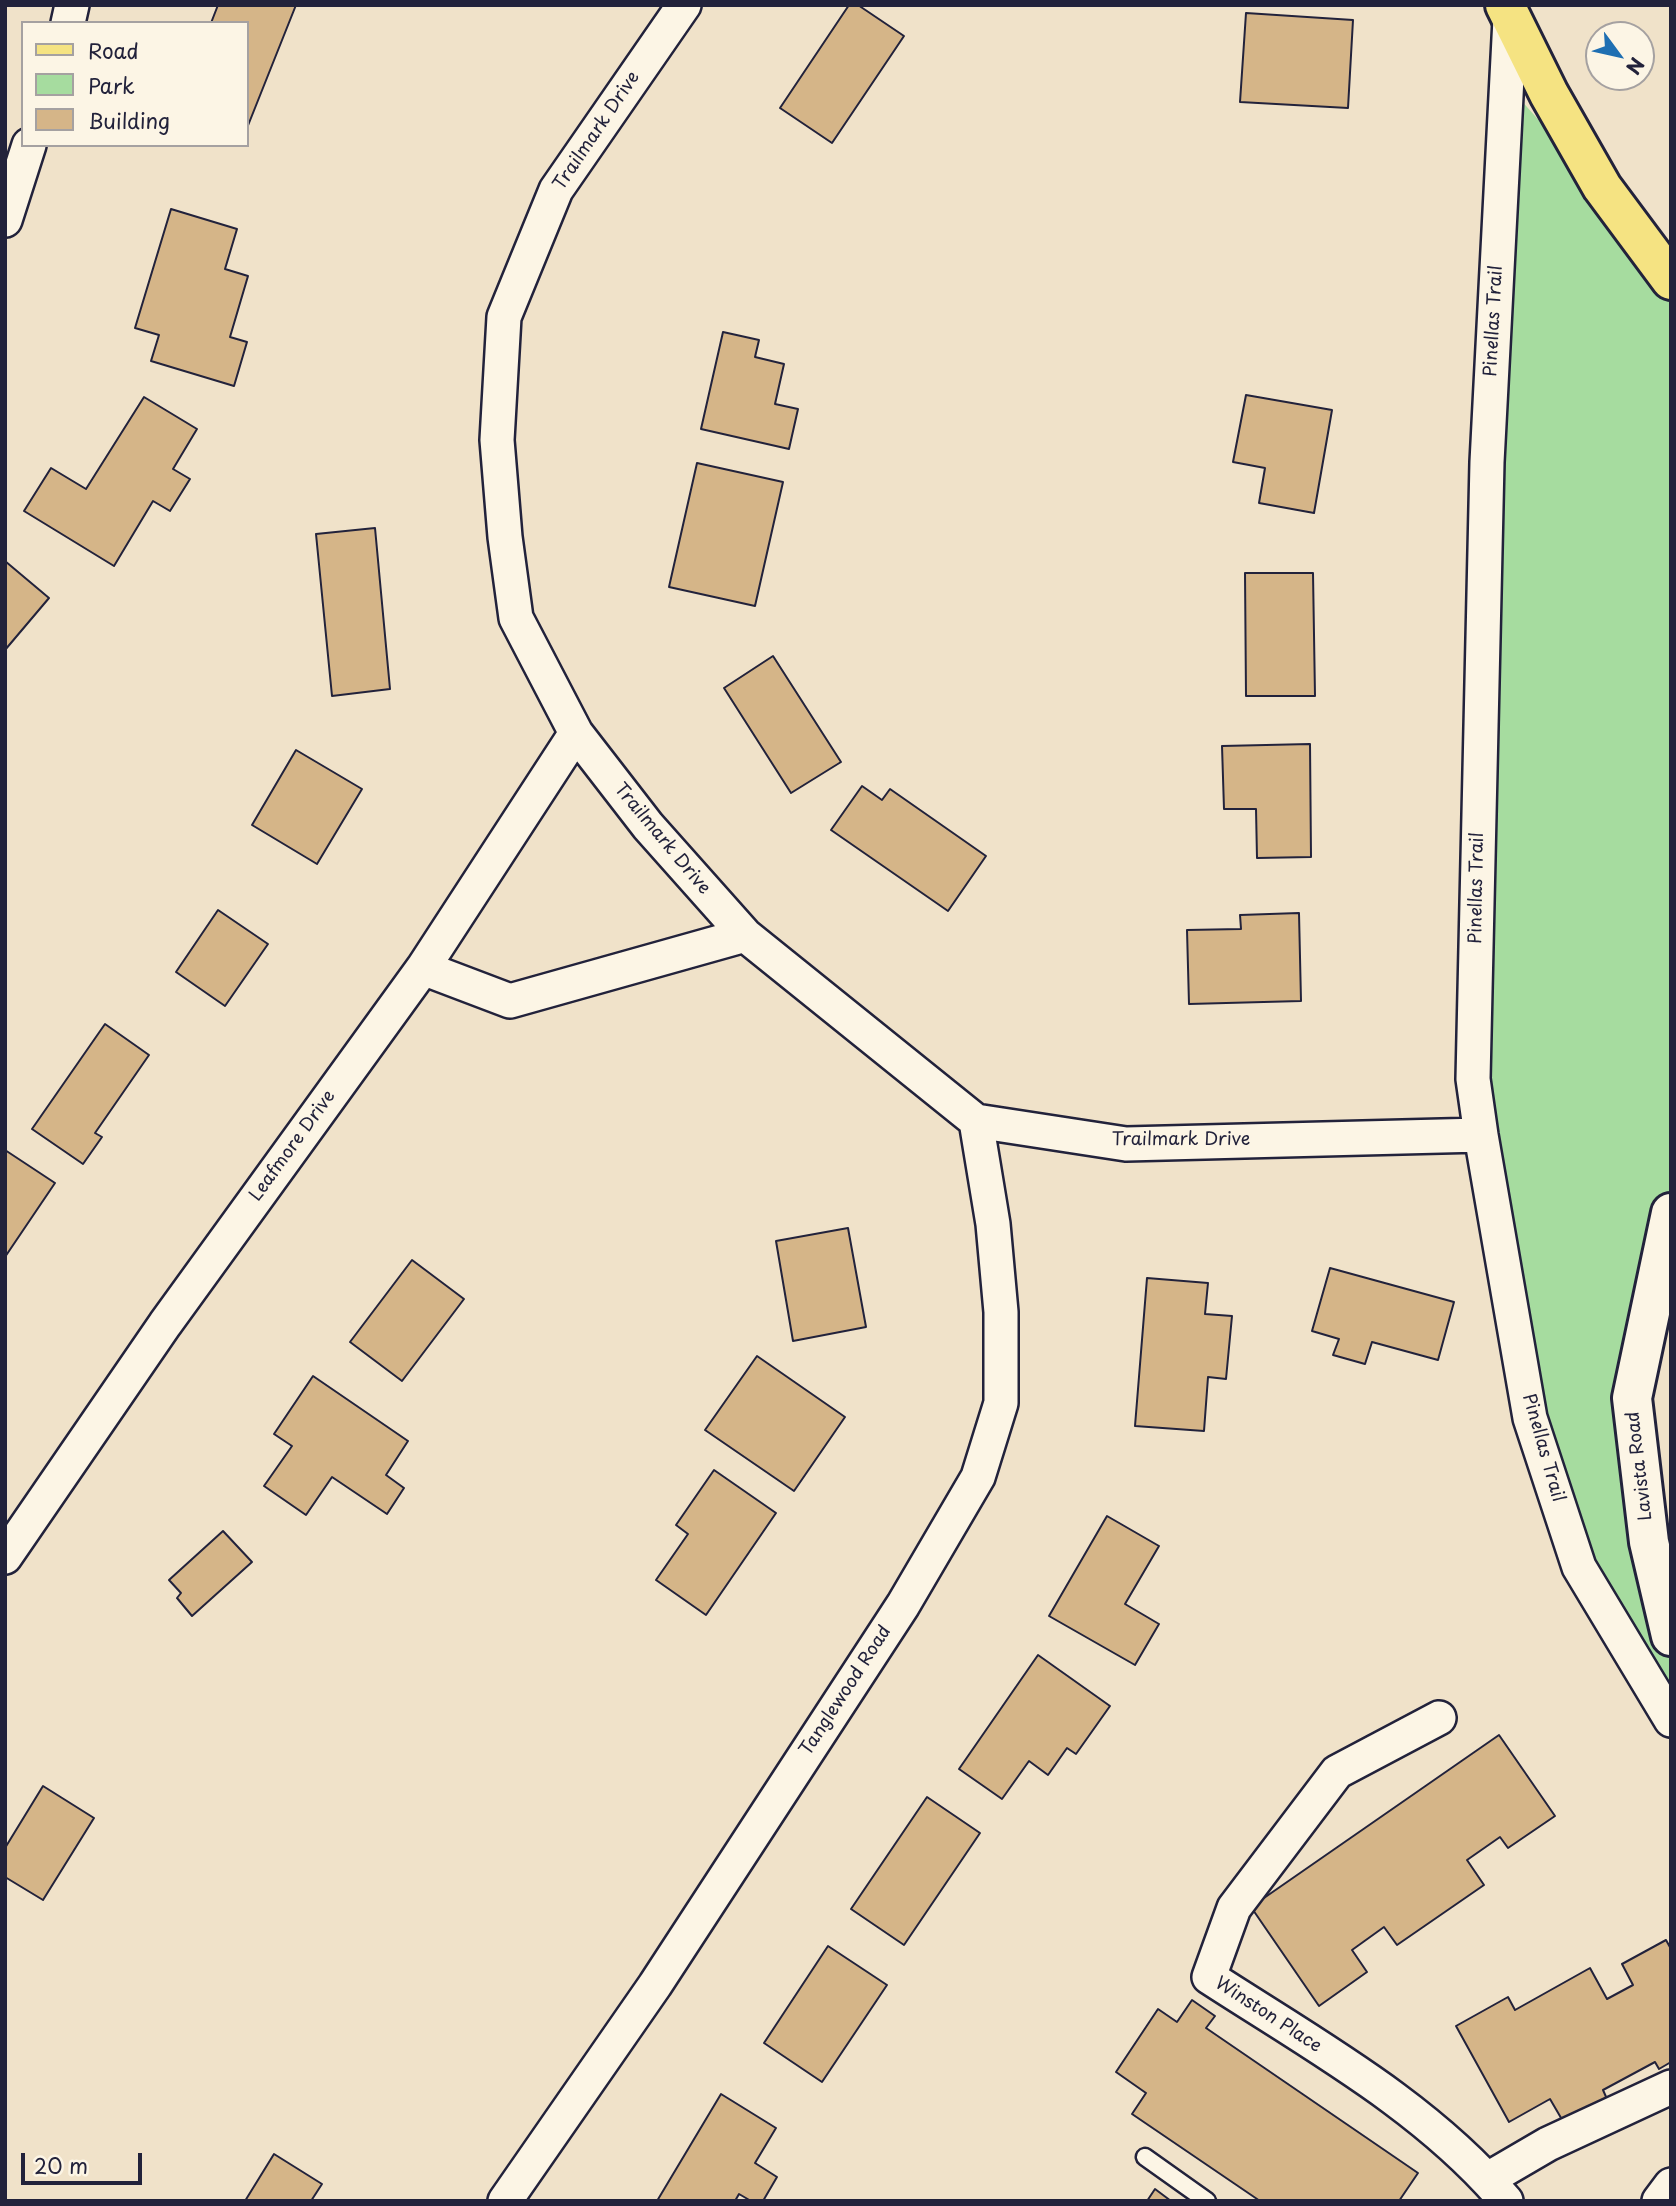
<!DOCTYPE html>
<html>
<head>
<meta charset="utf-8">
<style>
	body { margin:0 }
	#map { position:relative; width:1676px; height:2206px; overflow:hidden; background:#f0e2c9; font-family:"Playpen Sans",sans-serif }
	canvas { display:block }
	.frame { position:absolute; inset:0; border:7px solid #22223b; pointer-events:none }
	.legend { position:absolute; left:21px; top:21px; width:228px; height:126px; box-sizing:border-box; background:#fcf5e5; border:2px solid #a5a1a1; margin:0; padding:9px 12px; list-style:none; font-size:21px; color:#22223b }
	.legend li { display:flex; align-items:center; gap:14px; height:35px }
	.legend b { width:35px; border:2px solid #a5a1a1 }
	.north { position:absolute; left:1585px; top:21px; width:70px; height:70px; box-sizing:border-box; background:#fcf5e5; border:2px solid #a5a1a1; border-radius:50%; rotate:123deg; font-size:19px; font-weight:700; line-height:28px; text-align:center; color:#22223b }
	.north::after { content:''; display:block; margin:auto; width:24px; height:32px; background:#1f6fb2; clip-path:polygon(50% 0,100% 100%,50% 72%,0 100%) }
	.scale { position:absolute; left:21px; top:2153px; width:121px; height:32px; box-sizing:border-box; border:4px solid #22223b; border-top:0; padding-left:9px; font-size:21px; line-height:24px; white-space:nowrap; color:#22223b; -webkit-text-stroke:5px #fcf5e5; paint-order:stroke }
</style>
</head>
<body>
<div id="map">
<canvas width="1676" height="2206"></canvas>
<div class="frame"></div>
<ul class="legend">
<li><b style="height:9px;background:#f5e382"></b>Road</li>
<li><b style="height:19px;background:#a6dc9f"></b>Park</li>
<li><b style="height:19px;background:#d5b588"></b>Building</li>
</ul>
<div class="north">N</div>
<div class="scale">20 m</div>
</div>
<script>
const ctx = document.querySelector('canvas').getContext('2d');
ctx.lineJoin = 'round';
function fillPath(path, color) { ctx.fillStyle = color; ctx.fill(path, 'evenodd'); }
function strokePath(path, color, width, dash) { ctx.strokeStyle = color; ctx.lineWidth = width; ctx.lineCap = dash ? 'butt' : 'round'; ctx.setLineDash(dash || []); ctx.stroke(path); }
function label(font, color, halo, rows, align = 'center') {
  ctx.font = font + ' "Playpen Sans",sans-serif'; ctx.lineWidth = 5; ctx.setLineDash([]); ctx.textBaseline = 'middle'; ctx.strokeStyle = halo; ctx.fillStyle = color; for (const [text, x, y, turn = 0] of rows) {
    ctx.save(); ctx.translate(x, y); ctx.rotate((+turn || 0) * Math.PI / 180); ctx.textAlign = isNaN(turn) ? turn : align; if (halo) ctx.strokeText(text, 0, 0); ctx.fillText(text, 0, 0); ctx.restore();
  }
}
fillPath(new Path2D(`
	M1519,98l152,171v944l-39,185 39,238v84l-92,-153 -106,-488z`), '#a6dc9f');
const building = new Path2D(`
	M218,5h78l-49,123v-105h-36z
	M849,5h9l46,31 -72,107 -52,-35z
	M1246,13l107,7 -5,88 -108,-6z
	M171,209l66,20 -12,40 23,7 -18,61 17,5 -13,44 -83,-25 8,-26 -24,-7z
	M723,332l36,8 -4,17 29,7 -9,40 23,5 -9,40 -88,-20z
	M1246,395l86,15 -18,103 -55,-10 6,-35 -32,-6z
	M144,397l53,32 -24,40 17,10 -20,32 -17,-10 -39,65 -90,-55 27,-43 35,21z
	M697,463l86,19 -28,124 -86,-19z
	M375,528l15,161 -58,7 -16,-162z
	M5,561l44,37 -44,52z
	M1245,573h68l2,123h-69z
	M773,656l68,106 -50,31 -67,-105z
	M1310,744l1,113 -54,1 -1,-49h-32l-2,-63z
	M296,750l66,39 -45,75 -65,-39z
	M862,786l20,14 8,-11 96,67 -38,55 -117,-81z
	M218,910l50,34 -43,62 -49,-34z
	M1299,913l2,88 -112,3 -2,-74 54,-1 -1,-14z
	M105,1024l44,31 -54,78 7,4 -19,27 -51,-35z
	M5,1150l50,33 -50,74z
	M848,1228l18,99 -73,14 -17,-100z
	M412,1260l52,39 -62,82 -52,-39z
	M1330,1268l124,34 -16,58 -66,-18 -7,22 -32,-9 6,-16 -27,-8z
	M1147,1278l61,5 -3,31 27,2 -6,63 -18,-2 -4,54 -69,-5z
	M757,1356l88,61 -51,74 -89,-61z
	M313,1376l95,65 -22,34 18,13 -17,26 -55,-37 -26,38 -42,-29 28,-40 -18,-12z
	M714,1470l62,43 -70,102 -50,-35 32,-46 -12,-9z
	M1107,1516l52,30 -34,58 34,20 -24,41 -86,-49z
	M223,1531l29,31 -60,54 -15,-18 4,-5 -12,-13z
	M1038,1655l72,51 -34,48 -9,-6 -19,27 -19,-14 -27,38 -43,-30z
	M1499,1735l56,81 -47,32 -8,-11 -33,23 17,25 -87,60 -13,-18 -32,23 15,22 -48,34 -68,-99z
	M43,1786l51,32 -51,82 -38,-23v-29z
	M927,1797l53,36 -76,112 -53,-36z
	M1666,1940l5,9v113l-12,7 -4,-7 -52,28 4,9 -43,24 -14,-24 -41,23 -53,-96 52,-29 7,13 75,-42 17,31 26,-14 -11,-21z
	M828,1946l59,39 -65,97 -58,-39z
	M1192,2000l23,16 -9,12 212,145 -19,28h-139l-128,-87 14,-21 -30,-21 42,-63 19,13z
	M721,2094l55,34 -21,35 22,14 -14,24h-12l-12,-7 -4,7h-78z
	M274,2154l48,30 -11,17h-66z
	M1155,2189l16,12h-24z`);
fillPath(building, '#d5b588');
strokePath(building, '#22223b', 2);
const lane = new Path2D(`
	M1145,2157l62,44`);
const street = new Path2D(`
	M684,5l-128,185 -52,127 -7,123 8,97 11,81 60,115 72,93 97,109 231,186 150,23 355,-9
	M1510,19l-23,443 -14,617 8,56 49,283 49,149 92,153
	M68,23l4,-18
	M5,220l24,-75
	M423,968l87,33 235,-66
	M5,1557l160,-233 258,-356 153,-235
	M1439,1718l-102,54 -103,136 -25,69c103,67 217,129 297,224
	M1488,2179l60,-35 123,-57
	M505,2201l150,-216 248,-380 75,-128 23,-74v-91l-8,-88 -17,-103
	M1659,2201l12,-16`);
const secondary = new Path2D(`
	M1671,1213l-39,185 17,144 22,94`);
const primary = new Path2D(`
	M1505,5l44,89 53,93 69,93`);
strokePath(lane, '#22223b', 21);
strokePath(street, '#22223b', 38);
strokePath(secondary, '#22223b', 44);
strokePath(primary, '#22223b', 44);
strokePath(lane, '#fcf5e5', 16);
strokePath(street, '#fcf5e5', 33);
strokePath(secondary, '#fcf5e5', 38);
strokePath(primary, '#f5e382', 38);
label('18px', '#22223b', '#fcf5e5', [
	["Trailmark Drive",597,131,-56],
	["Pinellas Trail",1494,321,-87],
	["Trailmark Drive",662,839,50],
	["Pinellas Trail",1477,888,-89],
	["Trailmark Drive",1181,1140],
	["Leafmore Drive",293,1146,-54],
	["Pinellas Trail",1543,1448,74],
	["Lavista Road",1640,1466,-97],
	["Tanglewood Road",846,1691,-57],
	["Winston Place",1268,2015,33]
]);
</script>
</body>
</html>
